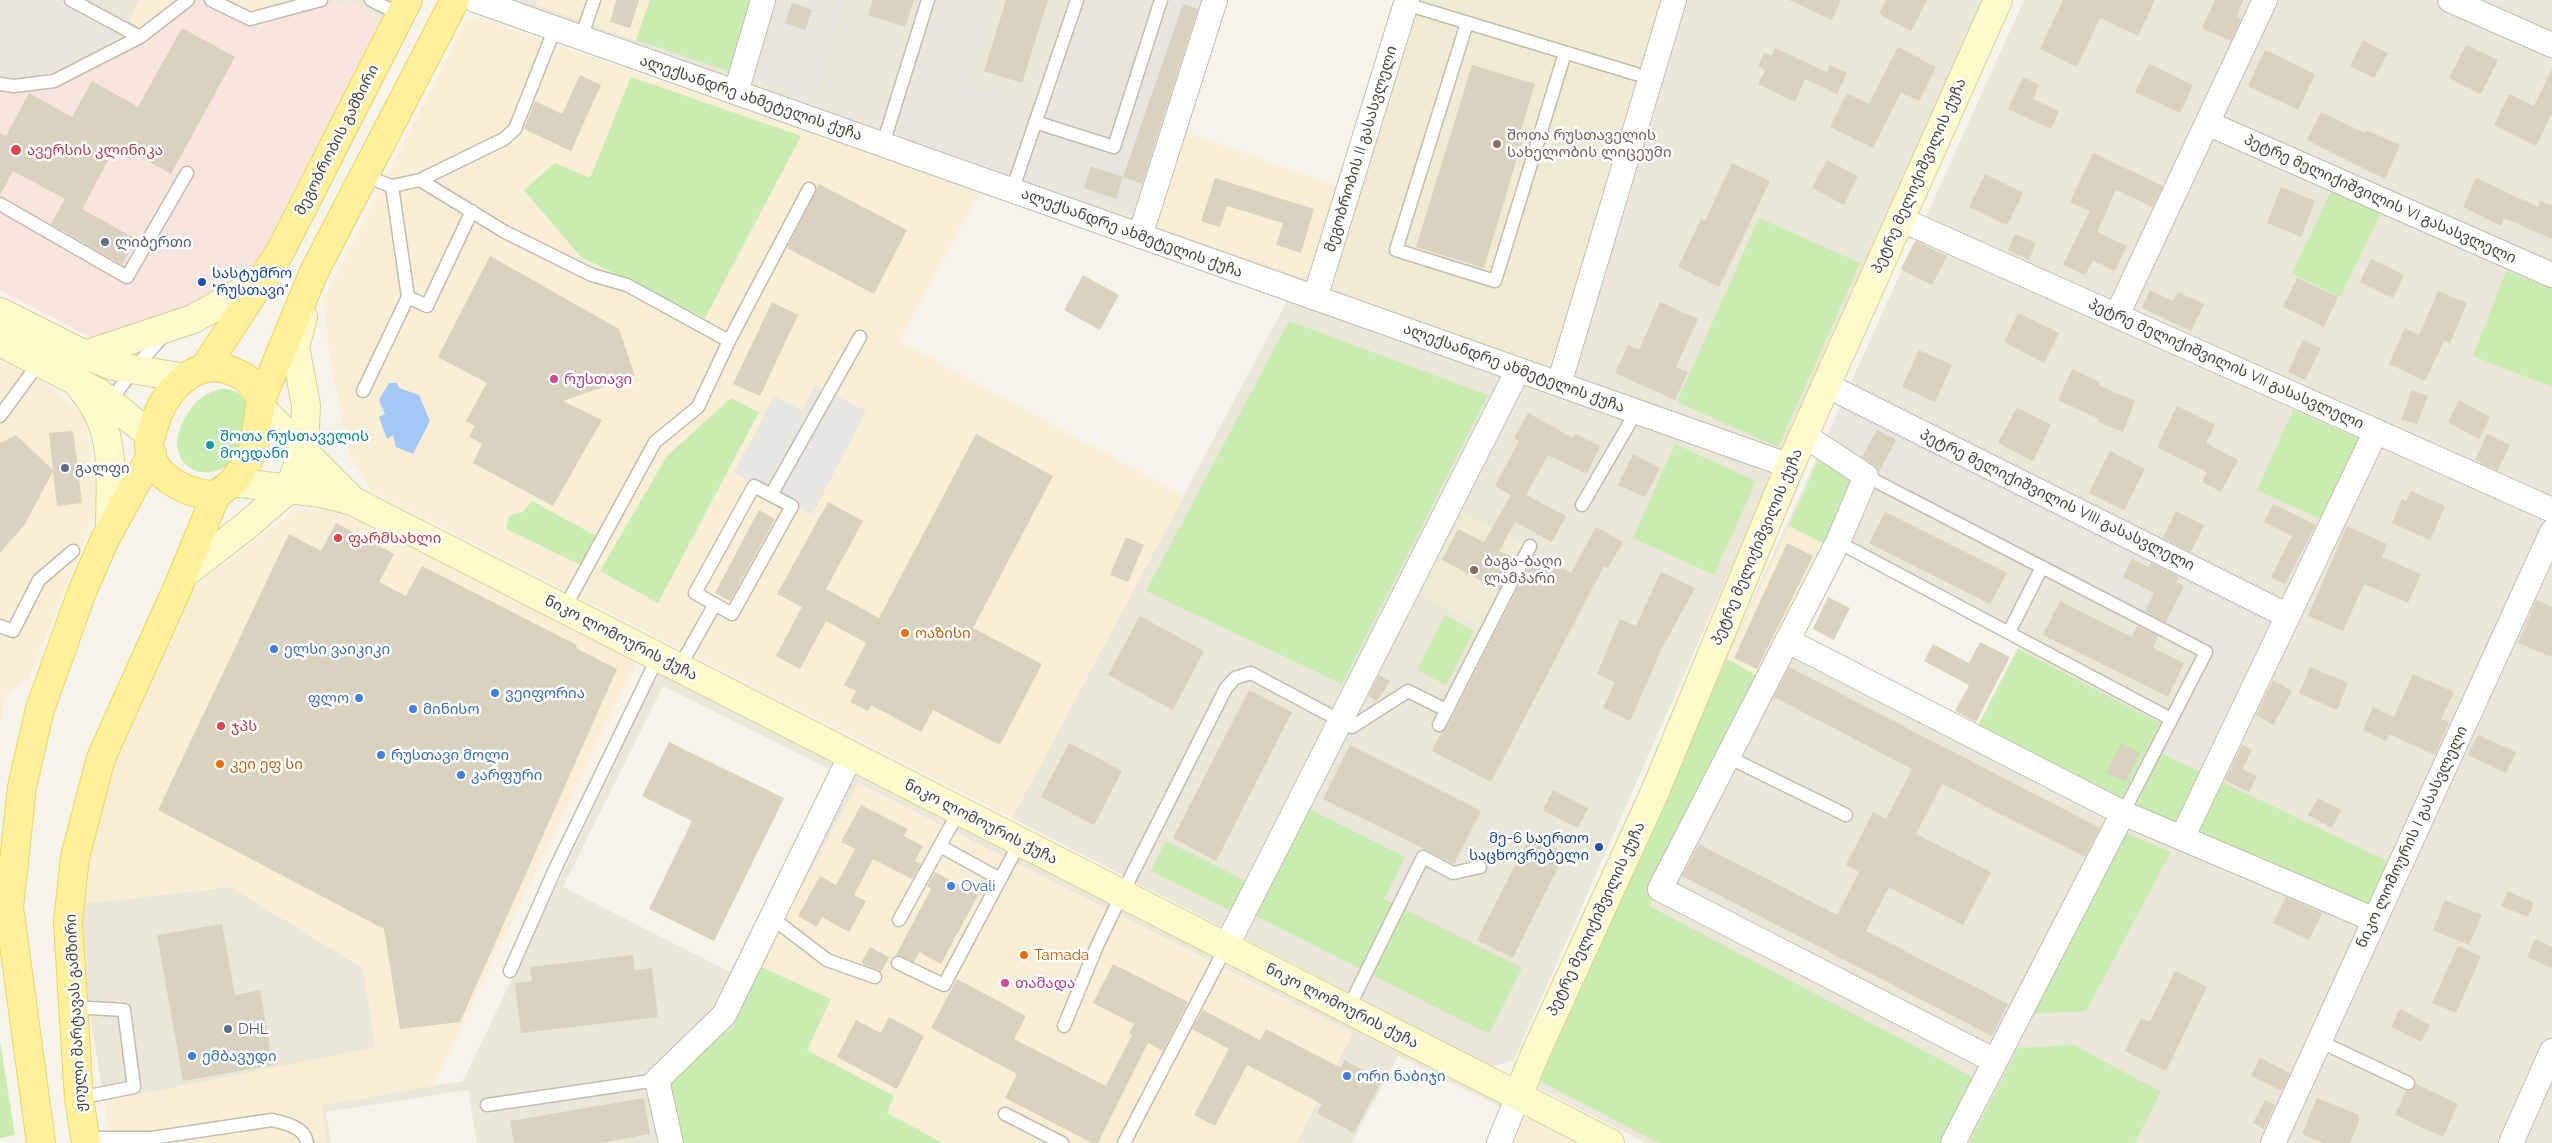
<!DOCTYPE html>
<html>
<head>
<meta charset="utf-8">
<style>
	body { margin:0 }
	canvas { display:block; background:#f6f4ea }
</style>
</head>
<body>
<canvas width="2552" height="1143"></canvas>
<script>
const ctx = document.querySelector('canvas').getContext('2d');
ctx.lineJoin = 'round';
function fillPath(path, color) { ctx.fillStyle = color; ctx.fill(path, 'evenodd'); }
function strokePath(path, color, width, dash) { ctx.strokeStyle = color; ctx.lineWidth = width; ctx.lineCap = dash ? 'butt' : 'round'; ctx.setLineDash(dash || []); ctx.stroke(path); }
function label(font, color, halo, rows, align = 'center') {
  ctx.font = font + ' Raleway,"Noto Sans Georgian",sans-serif'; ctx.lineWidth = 5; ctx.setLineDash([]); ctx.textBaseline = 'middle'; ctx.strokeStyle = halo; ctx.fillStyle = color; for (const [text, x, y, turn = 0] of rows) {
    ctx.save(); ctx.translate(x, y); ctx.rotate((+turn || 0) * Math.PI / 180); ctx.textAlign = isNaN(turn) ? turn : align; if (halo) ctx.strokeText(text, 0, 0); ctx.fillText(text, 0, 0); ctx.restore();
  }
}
fillPath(new Path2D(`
	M54,0h86l-11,21 64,-21 -138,83 -55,7v-12h7l111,-43z
	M201,0l88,4 2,-4h100l-9,18 -31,-17 -15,2 -91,22z
	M509,0h29l-2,4 99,36 15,-40h122l42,98 30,-98h95l-44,136 243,80 70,-216h19l-43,131 129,150 85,-281h23l-92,288 333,-288h324l-203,454z
	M994,0h92l-36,110 -83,-27z
	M2024,0h528v1143h-906l-113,-58zM1847,458l430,164 -113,128 51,-99zM1843,549l178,92 -48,93 -178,-93z
	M1287,301l482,169v12l-255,578 -22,7 -480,-249z
	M659,672l848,432 -4,4 -105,-52 -46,87h-56l56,-110 -465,80 56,30h-466l-9,-53 -142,22 5,31h-4l-5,-38 141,-24zM663,686l170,85 -101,202 -169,-86z
	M231,887l132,81 13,80 -272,53 -16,-99 -6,-98z`), '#eae7d8');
fillPath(new Path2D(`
	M140,0h44l-39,30 -16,-9z
	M224,0h67l-2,4 -39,9z
	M538,0h112l-14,40 -100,-35z
	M483,19l497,173 -81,149 285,155 -172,322 -641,-327 -21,-34 -21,-103 -5,-55 142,-279z
	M1184,131l158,57 -29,93 -156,-54z
	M0,354l17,8 67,52 15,90 -71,176 -22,14 -6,28z
	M340,507l298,152 -205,427 -111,19 5,38h-216l-7,-42 272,-54 -13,-80 -132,-80 -149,17 16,-94 42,-122 56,-103 98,-74z
	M1789,526l44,22 -70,131 -36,-20z
	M858,783l495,250 -57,110h-353l-56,-30 7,-17 -87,-46 -48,-84z
	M1522,1116l54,27h-65z`), '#f8eed5');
fillPath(new Path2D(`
	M0,0h54l65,35 -76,40 -43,3z
	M772,0h72l-30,98 -66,-20z
	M939,0h55l-27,83 83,27 36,-110h122l-69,216 -244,-80z
	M1842,408h19l416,214 -75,148 -38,-20 50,-99 -367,-193 -20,-17z`), '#e8e5de');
fillPath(new Path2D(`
	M1421,0h241l-109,370 -224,-82z
	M1463,512l65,33 -42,84 -66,-35z`), '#efebd3');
fillPath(new Path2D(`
	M193,0h8l44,25 91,-22 16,-2 30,17 -114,227 -32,42 -127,60 -109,-57v-200l55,-7z`), '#f6e4dd');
fillPath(new Path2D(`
	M650,0h109l-22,74 -101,-34z
	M631,77l170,59 -96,182 -124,-61 -57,-67 31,-27 35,15z
	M2333,187l49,24 -42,86 -48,-24z
	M1759,218l101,45 -82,184 -101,-45z
	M2506,271l46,18v98l-79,-31z
	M1289,321l199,74 -146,289 -196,-93z
	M222,389c13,0 18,4 25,15 -1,11 -1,36 -6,45 -24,46 -89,19 -53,-36 9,-14 18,-21 34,-24z
	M731,398l28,14 -101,191 -58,-32 67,-115z
	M2293,410l67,29 -38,81 -65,-30z
	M1675,444l81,37 -42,94 -81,-37z
	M1818,460l42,23 -27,65 -44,-22z
	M532,501l64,35 -13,30 -77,-37 3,-13 14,-4z
	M1445,615l29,16 -28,54 -29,-15z
	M2018,649l142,74 -42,81 -142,-74z
	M1727,659l36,20 -114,227 326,172 -32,65h-284l-119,-62z
	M2161,753l227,108 -25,53 -227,-107z
	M1309,809l96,48 -21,42 138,69 -33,66 -233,-118z
	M2121,831l50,21 -85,159 -60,3z
	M1166,841l80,40 -15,30 -80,-40z
	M759,966l72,33 -24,51 87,46 -7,17 56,30h-261l-15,-61 29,-30 37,-24z
	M0,1041l15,94 -15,3z
	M2074,1045l87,47 -26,51h-166l49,-95z`), '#c9ecb1');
fillPath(new Path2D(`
	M815,385l51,26 -54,104 -78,-42 40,-77 28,14z`), '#e7e6e1');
fillPath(new Path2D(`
	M389,383h8l2,5 20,7 11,26 -17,33 -17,-7 -3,-12 -6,4 -8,-22 6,-3 -6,-14z`), '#a4c8f5');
fillPath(new Path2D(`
	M616,0h23l-9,28 -20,-6z
	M873,0h41l-9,27 -37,-12z
	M1006,0h42l-26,83 -38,-12z
	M1789,0h52l-9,20z
	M1886,0h41l-16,31 -32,-17z
	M2063,0h92l-17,36 -38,-18 -23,49 -37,-18z
	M2215,0h28l-6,16 4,3 -10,22 -29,-13z
	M792,3l20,7 -7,20 -20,-7z
	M1183,4l15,5 -56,175 -19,-7z
	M182,28l53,29 -64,117 -54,-30 -35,65 54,30 -14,26 -71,-41 14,-25 -52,-28 -13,24v-62l6,3 23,-43 43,24 20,-36 46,26z
	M2363,40l25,13 -14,25 -24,-12z
	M2466,45l32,15 -17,34 -32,-16z
	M1898,47l38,20 -17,34 -18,-9 -28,56 -43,-21 17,-34 22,11z
	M1775,48l52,24 3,-7 17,8 -10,21 -32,-15 -10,23 -37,-18 7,-14 -7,-4 6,-13 8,3z
	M2265,50l50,24 -17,36 -50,-24z
	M2149,64l44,21 -13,28 -45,-21z
	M1472,65l63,19 -16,53 4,1 -39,130 -68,-21z
	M2552,69v44l-16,33 -42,-21 15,-31 25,12z
	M580,75l21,10 -30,66 -47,-22 11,-28 27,13z
	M2023,77l16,8 -6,14 26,12 -8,18 -43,-20z
	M2321,112l44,21 1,-3 34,15 -15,34 -78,-39z
	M2093,153l70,33 -10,21 -37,-17 -19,42 30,14 -12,25 -22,-11 -8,15 -22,-10 27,-54 -20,-9z
	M1827,160l31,16 -14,29 -32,-17z
	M1732,163l38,18 -51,106 -41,-20 23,-48 4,2z
	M1091,166l32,11 -7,22 -32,-11z
	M1985,174l38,19 -16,32 -38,-18z
	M1215,178l99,31 -13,44 -25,-8 7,-22 -56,-17 -7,21 -19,-6z
	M2476,178l62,29 2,-6 12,5v33l-48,-21 -3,8 -38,-19z
	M819,184l88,46 -33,64 -87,-46z
	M2281,187l34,14 -14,36 -34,-14z
	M2015,234l21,9 -7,17 -21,-10z
	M1915,241l32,15 -15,29 -31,-16z
	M490,256l129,73 16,47 -72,25 39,19 -49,86 -80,-43 9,-19 -13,-8 6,-10 -9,-5 21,-38 -49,-26z
	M2371,259l33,16 -11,23 -33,-16z
	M1083,275l36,20 -19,35 -36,-20z
	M2297,278l41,19 -14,30 -41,-20z
	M2150,290l23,11 5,-9 26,12 -13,27 -49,-23z
	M2438,291l29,12 -17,40 -6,-2 -19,40 -36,-17 16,-36 14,7z
	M772,302l26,13 -38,81 -27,-12z
	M1660,302l38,17 -22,48 12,5 -13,28 -60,-27 13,-28 11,5z
	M2018,313l41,20 -15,30 -40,-21z
	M2303,340l18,8 -16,32 -17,-8z
	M1919,350l33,15 -17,37 -33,-15z
	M2072,369l28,13 -2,3 37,16 -12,31 -25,-10 1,-3 -41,-19z
	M2412,390l16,6 -11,28 -16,-4z
	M2459,400l31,17 -11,22 -31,-17z
	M2177,406l38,19 -9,18 32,17 -17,32 -19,-10 5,-10 -50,-25z
	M2017,407l34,18 -18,36 -35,-18z
	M1528,413l45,25 2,-4 25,12 -13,28 -39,-19 -22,40 40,21 -14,26 -37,-20 -16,29 16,7 -16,32 -57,-30 16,-31 26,13 27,-47 -16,-9 24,-45 -5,-3z
	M1877,430l19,10 -17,32 -5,-7 -12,-8z
	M73,431l9,72 -25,3 -4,-35 -28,53 -25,29v-110l16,-8 37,35 -4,-37z
	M976,434l77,42 -80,152 69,36 -42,81 -67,-35 -12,22 -50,-27 -3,6 -18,-9 6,-11 -12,-6 22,-42 -40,-22 -26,48 -24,-13 26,-49 -25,-13 51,-92 35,19 -37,68 53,29z
	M2487,434l23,11 -13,26 -22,-11z
	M2110,451l35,18 -21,41 -35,-17z
	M1633,454l27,14 -15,29 -27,-12z
	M2411,491l34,15 -15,34 -38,-17 10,-24 4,2z
	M2273,504l43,21 -31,59 -14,-7 21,-41 -28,-14z
	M759,510l16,9 -45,82 -15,-8z
	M2176,511l28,14 -13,27 -28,-14z
	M1885,512l122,61 -17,31 -121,-61z
	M336,523l58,31 -15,28 27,14 16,-30 155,79 -1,3 41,21 -157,353 -60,7 -16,-100 -226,-119 131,-276 32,17z
	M2347,526l40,18 -5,13 39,17 -13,29 -44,-19 -21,47 -35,-15z
	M1596,527l27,15 -15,26 -4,-2 -113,216 -59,-31 9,-18 5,-4 89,-175 36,19z
	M1126,537l18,8 -16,37 -18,-7z
	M1787,543l26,13 -56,113 -23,-11z
	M2132,559l16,8 3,-4 28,14 -3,5 8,4 -18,36 -21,-11 9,-18 -31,-16z
	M1661,572l34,16 -33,60 -32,73 -27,-13 12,-26 -18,-8 23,-55 16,7z
	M1828,597l22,11 -16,32 -21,-11z
	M2536,600l16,7v50l-34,-14z
	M2060,601l72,36 5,-11 21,10 -5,12 31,15 -16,34 -125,-62z
	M1140,616l64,35 -31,59 -65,-35z
	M1980,642l30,15 -34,65 -21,-11 14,-26 -45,-24 9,-17 36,19z
	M1789,667l311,161 -15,29 -143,-73 -26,50 75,38 -28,53 -74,-38 -23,44 142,73 -16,32 -310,-160 17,-32 138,71 22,-43 -13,-7 27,-53 13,7 26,-50 -138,-72z
	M2310,667l38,16 -11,27 -38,-17z
	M2413,674l41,18 -13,27 8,3 -14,33 -46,-21 -3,7 -23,-11 10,-23 21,10z
	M1379,675l11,6 -13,20 -9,-5z
	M2273,680l19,11 -19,34 -17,-10z
	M1249,690l43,22 -76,149 -43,-23z
	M2478,735l38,17 -10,21 -38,-18z
	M669,742l115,56 -70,143 -65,-32 43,-88 -50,-25z
	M1069,743l53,28 -28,54 -53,-28z
	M2121,743l19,10 -15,29 -19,-9z
	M1350,745l131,66 -27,53 -131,-65z
	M2242,745l10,5 -10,19 15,7 -8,16 -24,-12z
	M1553,790l35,18 -10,20 -35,-18z
	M2318,798l23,12 -9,18 -24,-13z
	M861,805l47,24 -4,7 19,10 -8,15 6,3 -9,15 -39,-20 -19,36 12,6 -17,31 -27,-15 -5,10 -19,-11 22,-40 16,9 19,-36 -14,-7z
	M1530,836l35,17 -52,105 -36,-18z
	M935,872l43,23 -37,69 -22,-12 -5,10 -18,-7 35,-66 -4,-3z
	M2508,891l26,12 -6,14 -27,-11z
	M2286,897l36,16 -13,27 -36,-17z
	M2445,900l37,15 -13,30 -36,-15z
	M222,924l13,71 25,-5 13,75 -90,16 -26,-146z
	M2535,939l17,8v21l-25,-11z
	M2458,946l23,10 -25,57 -24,-10z
	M870,947l19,10 -8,15 -20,-9z
	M633,955l2,15 17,-2 6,49 -137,16 -6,-50 17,-2 -2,-14z
	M1113,964l75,38 -25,49 -15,-8 -50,100h-6l-87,-45 12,-24 -86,-46 26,-49 69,37 -12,23 92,47 26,-51 -3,-2 5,-9 -41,-21z
	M2175,971l32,16 -41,84 -41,-20 16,-33 9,4z
	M2400,1009l30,16 -9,17 -30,-15z
	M1203,1010l57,30 6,-11 75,39 3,-8 38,20 -28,53 -37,-20 5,-9 -75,-39 -32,61 -21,-11 35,-66 -37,-20z
	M889,1017l35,19 -27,53 -60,-32 19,-37 25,13z
	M2260,1058l30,15 -8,18 -31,-15z
	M2416,1084l42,20 -15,33 -48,-22 11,-24 6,-1z
	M644,1098l6,36 -50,9h-86l-4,-22z
	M2317,1098l42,17v7l-9,21h-26l-22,-9z
	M2265,1100l10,5 -11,24 -11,-6z`), '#d8d2be');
const lane = new Path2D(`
	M71,0l69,37
	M211,0l39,19 71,-19
	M371,0l30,15
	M1406,4l230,70
	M1467,23l-71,227 99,31 70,-228
	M581,38l13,-38
	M0,84l14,2 40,-5 86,-44 48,-37
	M1035,122l79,25 47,-147
	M883,144l45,-144
	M364,176l28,10 28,-6 84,-41 11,-10 40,-101
	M420,180l85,52 87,43 35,10 102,56 -31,66 -43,35 -91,167
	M392,186l16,111
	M1012,191l65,-191
	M0,204l127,73 60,-104
	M729,341l80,-152
	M363,391l45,-94 19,9 45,-95
	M109,403l24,-33 31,-35
	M0,416l33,-45
	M1866,476l340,176 -83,161
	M771,495l-17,-9 -59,107 37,21 60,-108 -21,-11 89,-158
	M1582,505l54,-93
	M1838,542l333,177
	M0,626l13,5 26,-51 34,-29
	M2009,632l33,-65
	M679,668l36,-64
	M1439,725l91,-179
	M1728,757l118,58
	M940,846l60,33
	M771,917l56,43 48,17
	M899,920l60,-109
	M898,963l46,22 76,-143
	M510,971l46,-104 102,-210
	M72,1007l52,3 10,77 -55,11
	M1348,1009l75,-152 30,16 27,-6
	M1064,1026l33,-80 25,-52 104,-206 9,-10 16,-5 101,54 56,-36 38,19
	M2319,1041l89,42
	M487,1105l170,-25
	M1005,1114l57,29
	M85,1138h67l120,-18c13,3 33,7 35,23
	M1124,1143l102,-196`);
const street = new Path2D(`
	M475,0l1315,466
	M2450,0l102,45
	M736,92l27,-92
	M2207,123l345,152
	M1900,219l652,291
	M1140,236l75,-236
	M1315,298l92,-298
	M2117,315l148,-315
	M1559,384l115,-384
	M1826,385l462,231
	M1804,435l62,41 -28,66 -178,347 335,172
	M1788,641l335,172 252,107
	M2182,838l194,-407
	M1226,947l292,-577
	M671,1143l-14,-63 67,-65 127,-260
	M1499,1143l19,-47
	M1953,1143l170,-330
	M2273,1143l279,-611
	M2511,1143l41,-92`);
const secondary = new Path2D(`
	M0,312l85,43 28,11 72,12
	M0,342l99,51 52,43
	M85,355l108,-36 71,-40
	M82,389c36,41 28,90 28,141
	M261,408l92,93
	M233,482l88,11 32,8 1257,642
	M184,574l62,-48 43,-37 15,-40 2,-44 -11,-58 8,-30
	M1518,1096l17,-42 119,-260 136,-328 208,-466`);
const primary = new Path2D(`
	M205,367l75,-115 128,-252
	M216,495c-27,0 -65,-17 -67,-50 0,-6 3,-13 5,-19 8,-30 36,-67 72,-57 21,7 26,12 35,31
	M41,1143l-32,-236 13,-120 18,-78 42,-117 23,-53 47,-85
	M86,1143l-7,-45 -11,-176 7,-65 26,-99 77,-171 38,-92 17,-13 14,-20 7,-15 7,-47 53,-128 141,-272`);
strokePath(lane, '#c2bdac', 15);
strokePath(street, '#c2bdac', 26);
strokePath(secondary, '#d8d097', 30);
strokePath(primary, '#ebd562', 30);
strokePath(lane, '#fff', 12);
strokePath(street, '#fff', 24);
strokePath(secondary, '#fffacb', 28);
strokePath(primary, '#fff09a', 28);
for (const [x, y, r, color] of [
	[1497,144,5,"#8d6e63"],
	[16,150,6,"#e0444e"],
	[105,242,5,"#5c6f8a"],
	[202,282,5,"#1a4fb4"],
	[554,379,5,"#d1479c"],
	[210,445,5,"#0f9aa8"],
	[65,468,5,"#5c6f8a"],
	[338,538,5,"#e0444e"],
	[1474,570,5,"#8d6e63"],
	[905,633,5,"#e8710a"],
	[274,649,5,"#3f7fe0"],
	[495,693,5,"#3f7fe0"],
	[359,698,5,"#3f7fe0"],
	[413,709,5,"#3f7fe0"],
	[221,726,5,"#e0444e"],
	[381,755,5,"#3f7fe0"],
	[220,764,5,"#e8710a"],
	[461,775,5,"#3f7fe0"],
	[1599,847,5,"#1a4fb4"],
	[951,886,5,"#3f7fe0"],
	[1024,955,5,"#e8710a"],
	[1005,983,5,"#d1479c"],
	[228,1029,5,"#5c6f8a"],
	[192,1056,5,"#3f7fe0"],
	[1347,1076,5,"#3f7fe0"]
]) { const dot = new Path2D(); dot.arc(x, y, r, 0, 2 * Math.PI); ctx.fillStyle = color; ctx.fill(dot); strokePath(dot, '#fff', 2); }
label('15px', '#4a4637', '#fff', [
	["ალექსანდრე ახმეტელის ქუჩა",751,98,19],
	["მეგობრობის გამზირი",337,140,-63],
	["მეგობრობის II გასასვლელი",1361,149,-73],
	["პეტრე მელიქიშვილის ქუჩა",1919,176,-66],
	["პეტრე მელიქიშვილის VI გასასვლელი",2380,199,24],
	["ალექსანდრე ახმეტელის ქუჩა",1132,233,20],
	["პეტრე მელიქიშვილის VII გასასვლელი",2226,364,24],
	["ალექსანდრე ახმეტელის ქუჩა",1514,368,20],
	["პეტრე მელიქიშვილის VIII გასასვლელი",2057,500,26],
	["პეტრე მელიქიშვილის ქუჩა",1757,547,-67],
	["ნიკო ლომოურის ქუჩა",621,638,27],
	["ნიკო ლომოურის ქუჩა",981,822,27],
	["ნიკო ლომოურის I გასასვლელი",2412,837,-65],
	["პეტრე მელიქიშვილის ქუჩა",1596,919,-65],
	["ნიკო ლომოურის ქუჩა",1342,1006,27],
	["ჟიული შარტავას გამზირი",76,1013,-93]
]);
label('15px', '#785e54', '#fff', [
	["შოთა რუსთაველის",1507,135],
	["სახელობის ლიცეუმი",1507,152],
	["ბაგა-ბაღი",1484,561],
	["ლამპარი",1484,578]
], 'left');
label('15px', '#be3a42', '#fff', [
	["ავერსის კლინიკა",27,150],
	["ფარმსახლი",348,538],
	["ჯპს",231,726]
], 'left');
label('15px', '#4e5e75', '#fff', [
	["ლიბერთი",115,242],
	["გალფი",75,468],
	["DHL",238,1029]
], 'left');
label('15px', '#164399', '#fff', [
	["სასტუმრო",212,273],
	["\"რუსთავი\"",212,290],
	["მე-6 საერთო",1589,838,"right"],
	["საცხოვრებელი",1589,855,"right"]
], 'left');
label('15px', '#b23c85', '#fff', [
	["რუსთავი",564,379],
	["თამადა",1015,983]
], 'left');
label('15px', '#0d838f', '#fff', [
	["შოთა რუსთაველის",220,436],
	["მოედანი",220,453]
], 'left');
label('15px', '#c56008', '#fff', [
	["ოაზისი",915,633],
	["კეი ეფ სი",230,764],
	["Tamada",1034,955]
], 'left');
label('15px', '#366cbe', '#fff', [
	["ელსი ვაიკიკი",284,649],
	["ვეიფორია",505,693],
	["ფლო",349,698,"right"],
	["მინისო",423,709],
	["რუსთავი მოლი",391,755],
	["კარფური",471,775],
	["Ovali",961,886],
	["ემბავუდი",202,1056],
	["ორი ნაბიჯი",1357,1076]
], 'left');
</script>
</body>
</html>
